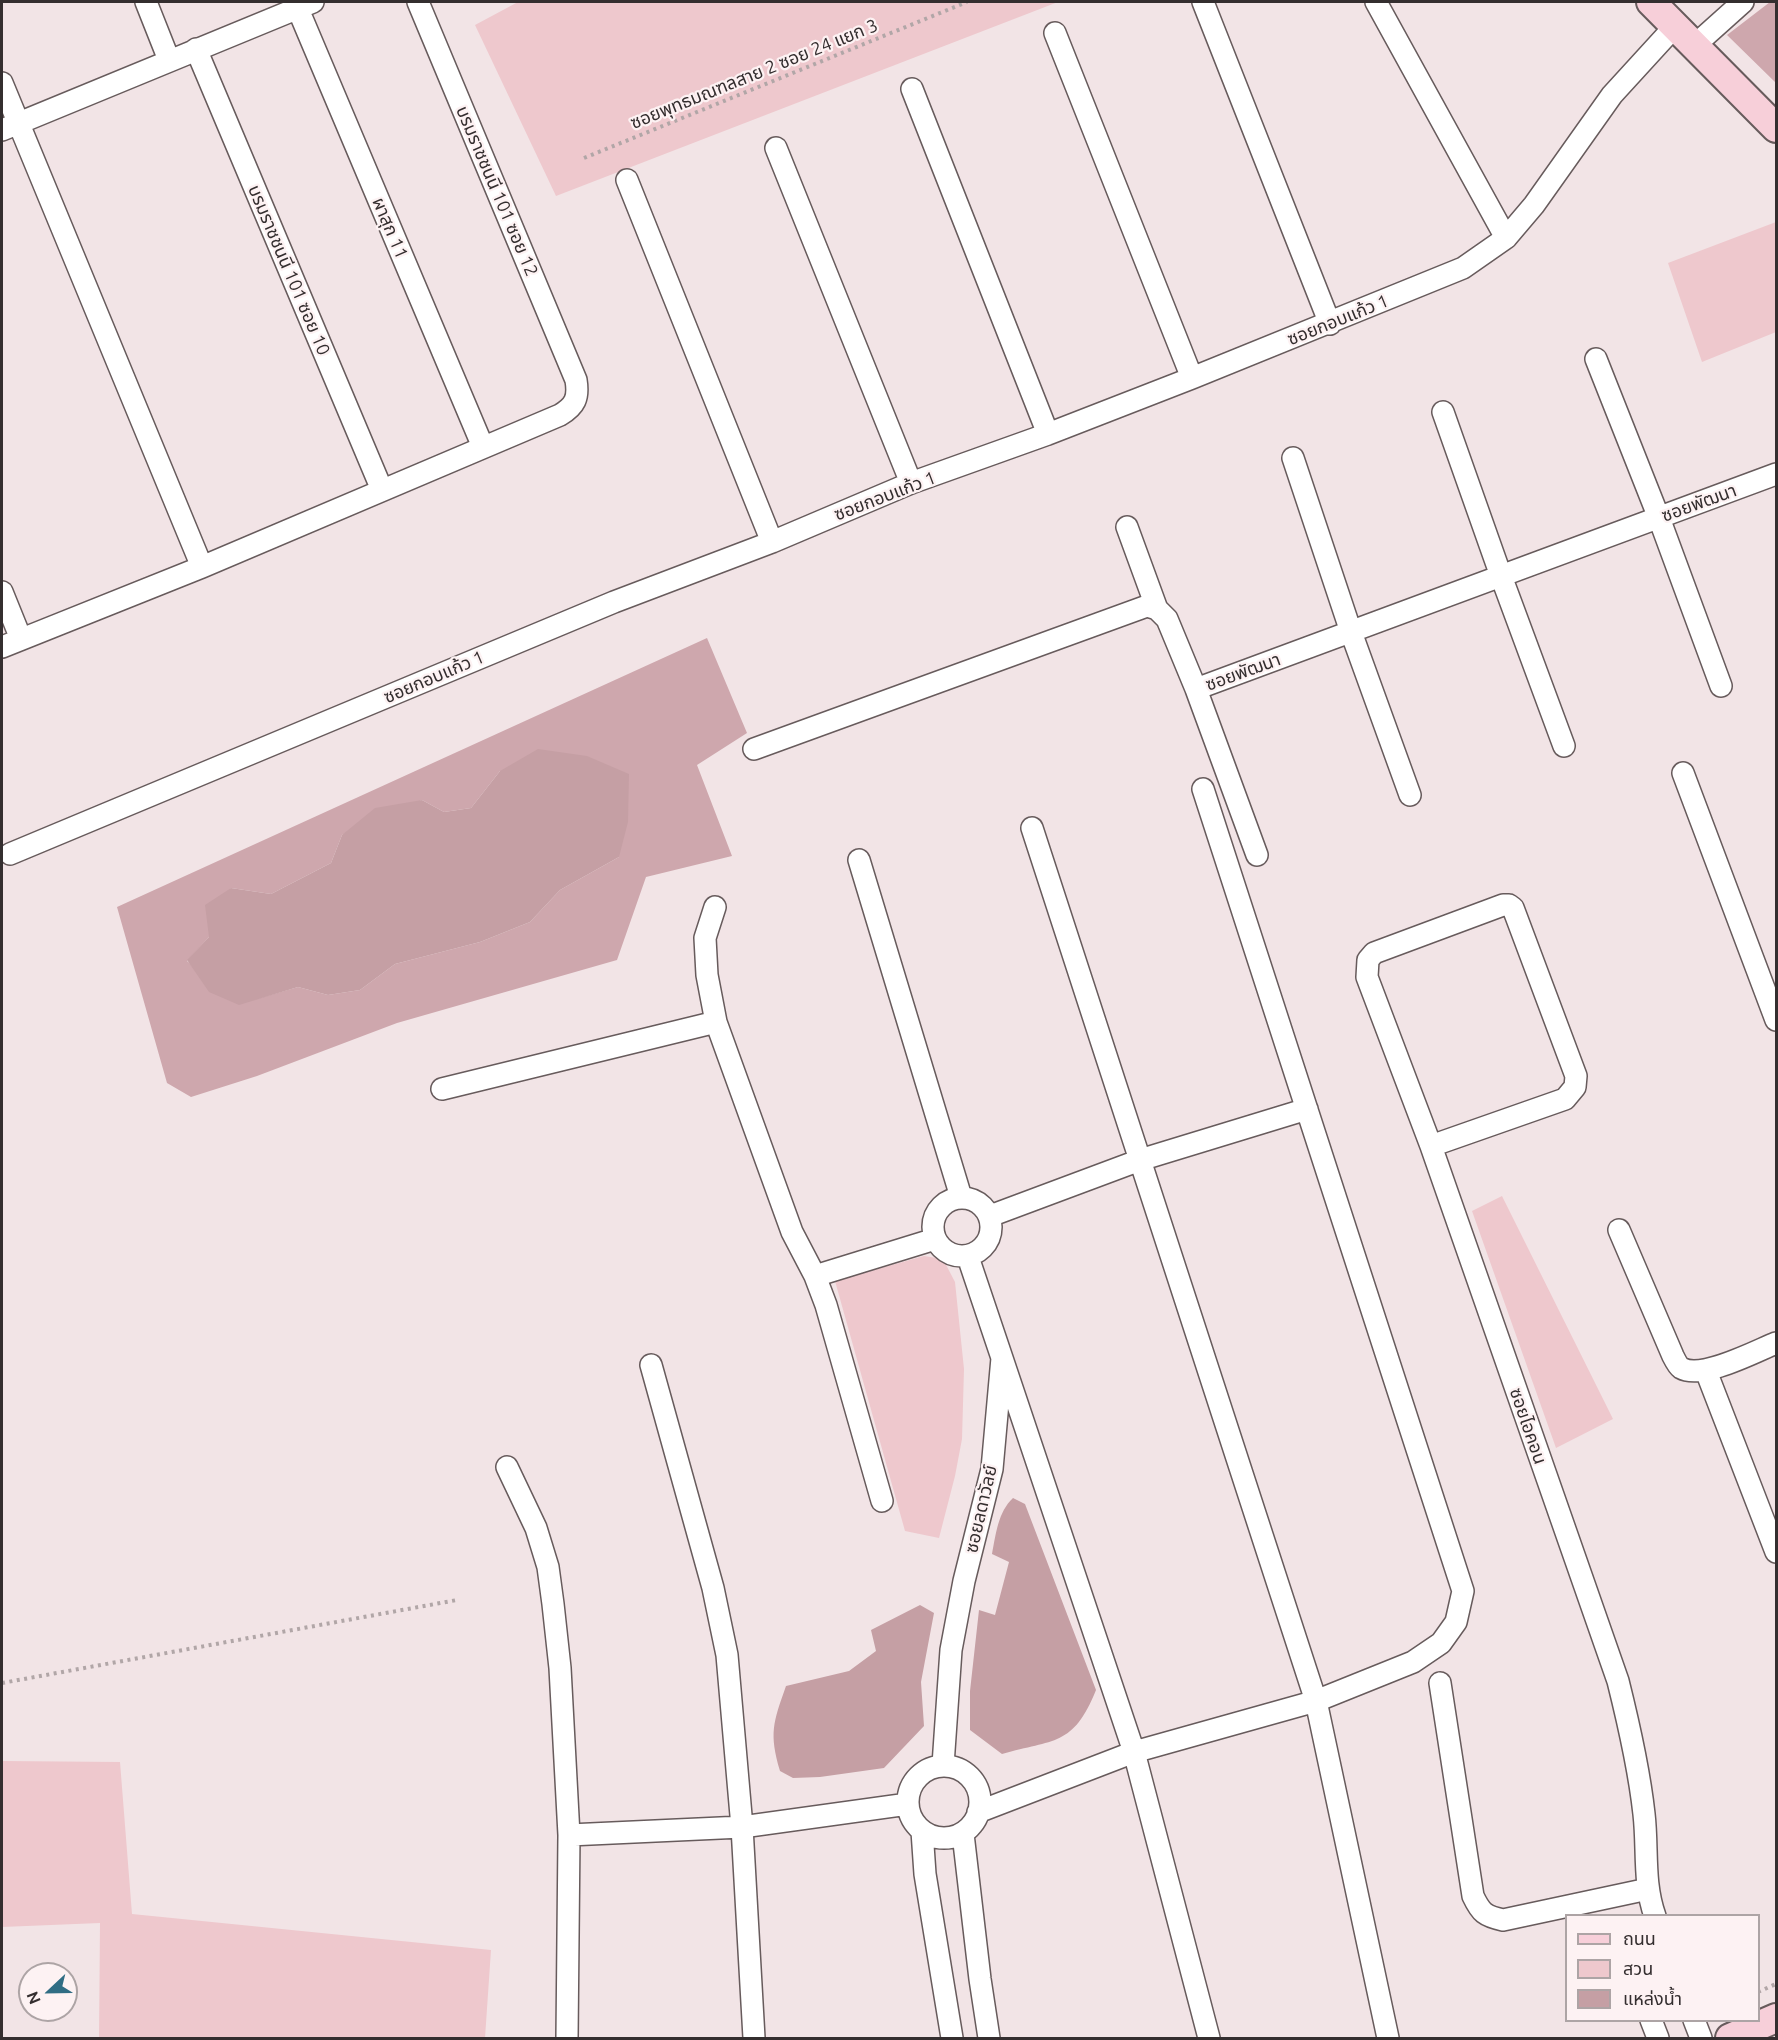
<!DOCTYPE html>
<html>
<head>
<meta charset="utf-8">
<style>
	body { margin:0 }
	#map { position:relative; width:1778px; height:2040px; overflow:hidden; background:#f2e4e6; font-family:Ubuntu,"Noto Sans Thai",sans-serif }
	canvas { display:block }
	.frame { position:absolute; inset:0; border:3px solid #342e2f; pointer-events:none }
	.legend { position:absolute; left:1565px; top:1914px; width:195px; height:108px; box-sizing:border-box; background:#fdf2f3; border:2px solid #ada4a5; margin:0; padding:8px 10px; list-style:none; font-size:18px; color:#342e2f }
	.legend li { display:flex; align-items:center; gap:12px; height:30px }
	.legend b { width:30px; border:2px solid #ada4a5 }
	.north { position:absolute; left:18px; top:1962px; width:60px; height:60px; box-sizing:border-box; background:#fdf2f3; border:2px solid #ada4a5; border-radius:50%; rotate:248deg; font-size:16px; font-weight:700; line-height:24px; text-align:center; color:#342e2f }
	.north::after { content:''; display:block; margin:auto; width:21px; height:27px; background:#306d84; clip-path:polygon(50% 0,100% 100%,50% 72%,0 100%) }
</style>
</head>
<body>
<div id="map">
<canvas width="1778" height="2040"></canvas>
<div class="frame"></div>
<ul class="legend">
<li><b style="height:8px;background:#f7cfd9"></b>ถนน</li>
<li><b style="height:16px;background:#eec8cd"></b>สวน</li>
<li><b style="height:16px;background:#c59fa4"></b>แหล่งน้ำ</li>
</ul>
<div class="north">N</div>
</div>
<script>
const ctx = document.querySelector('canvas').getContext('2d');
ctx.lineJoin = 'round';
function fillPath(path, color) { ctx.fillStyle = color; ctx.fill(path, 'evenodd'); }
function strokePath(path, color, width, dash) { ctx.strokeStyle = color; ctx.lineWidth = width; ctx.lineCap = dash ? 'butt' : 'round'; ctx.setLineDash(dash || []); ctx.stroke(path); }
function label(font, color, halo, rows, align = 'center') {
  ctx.font = font + ' Ubuntu,"Noto Sans Thai",sans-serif'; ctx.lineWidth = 4.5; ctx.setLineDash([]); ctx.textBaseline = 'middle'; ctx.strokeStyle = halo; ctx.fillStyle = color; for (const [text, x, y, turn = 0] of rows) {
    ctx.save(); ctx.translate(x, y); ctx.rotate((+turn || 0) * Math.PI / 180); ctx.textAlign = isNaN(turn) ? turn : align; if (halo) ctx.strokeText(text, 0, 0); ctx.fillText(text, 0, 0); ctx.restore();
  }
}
fillPath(new Path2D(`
	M518,2h540l-502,194 -81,-171z
	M1776,222v110l-74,30 -34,-99z
	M1502,1196l111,223 -57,29 -84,-237z
	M924,1256l19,3 12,23 9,87 -2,70 -7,37 -16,62 -34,-7 -70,-250z
	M2,1761l118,1 12,152 359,36 -6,88h-386l1,-115 -98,4z`), '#eec8cd');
fillPath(new Path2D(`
	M1770,2h6v81l-49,-48z
	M707,638l40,95 -50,32 35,91 -86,21 -29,83 -220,63 -140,53 -66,21 -24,-14 -50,-176zM500,771l119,86 -59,33 -30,32 -50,20 -85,22 -35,26 -32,5 -30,-8 -59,17 -52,-43 22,-24 22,-49 40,6 60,-31 11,-28 80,-35 22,12 27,-4z`), '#cea7ad');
fillPath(new Path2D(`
	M538,749l49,7 42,18 -1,48 -9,35 -59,33 -30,32 -50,20 -85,22 -35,26 -32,5 -30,-8 -59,18 -30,-13 -22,-32 22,-23 -4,-32 26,-17 40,6 60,-31 11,-28 33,-27 47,-8 22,12 27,-4 29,-37z
	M1013,1498l12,6 71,186c-23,57 -42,49 -94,64l-32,-24v-39l9,-81 16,5 14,-53 -17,-8c4,-20 6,-42 21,-56z
	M920,1605l14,8 -13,69 3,44 -40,42 -64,9 -27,1 -13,-7c-11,-38 -7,-48 6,-85l63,-15 27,-20 -5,-21z`), '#c59fa4');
const street = new Path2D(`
	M146,2l23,58
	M295,2l188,445
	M1203,2l127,322
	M1376,2l130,236
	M1055,33l137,345
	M1695,45l48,-43
	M196,49l186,441
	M2,83l200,484
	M912,89l136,345
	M2,130l311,-128
	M776,148l135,335
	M627,180l145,362
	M1596,359l63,159 62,168
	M1443,412l58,164 63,170
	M1293,458l58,174 59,163
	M1127,527l30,82
	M2,592l19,47
	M2,647l200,-80 358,-152c15,-9 19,-17 16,-35l-158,-378
	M1196,689l61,166
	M754,749l393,-143 10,3 10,10 29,70 580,-215
	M1683,773l93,247
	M1032,828l284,873 72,337
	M10,854l604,-252 158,-60 139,-59 137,-49 144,-56 271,-110 43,-30 28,-33 78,-110 64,-70
	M859,860l102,337
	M715,907l-10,31 2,37 9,47 76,210 23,44 11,29 56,196
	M442,1089l274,-67
	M1431,1146l134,-47 10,-12 1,-11 -63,-168 -4,-3h-6l-129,48 -6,7 -1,17 64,169 187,535c11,44 21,87 26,133 4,34 -1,69 11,102
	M933 1227a29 29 0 1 1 58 0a29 29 0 1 1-58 0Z
	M990,1216l150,-56 167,-51
	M1619,1230l54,126c2,4 5,10 8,12 21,12 75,-17 95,-25
	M815,1276l120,-37
	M1002,1358l132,394 75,286
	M651,1365l62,223 14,67 15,172 12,211
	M1706,1371l70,181
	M507,1467l29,61 12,39 5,37 7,64 9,167 -2,203
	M1440,1683l33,213c8,17 12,20 30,24l145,-31
	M943,1765l8,-115 13,-69 28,-112 10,-111 -34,-101
	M908 1802a36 36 0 1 1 72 0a36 36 0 1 1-72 0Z
	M978,1812l156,-60 182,-51 97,-39 28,-19 15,-21 7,-31 -260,-802
	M922,1831l3,43 27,164
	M963,1834l17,145 9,59
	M569,1835l173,-8 166,-23
	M1651,2020l7,18
	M1694,2020l7,18`);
const secondary = new Path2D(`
	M1651,2l125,126
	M1730,2038l46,-20`);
strokePath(street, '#675b5c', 24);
strokePath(secondary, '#675b5c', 32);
strokePath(new Path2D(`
	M584,158l383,-156
	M2,1683l455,-83
	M1758,1992l18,-8`), '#b1a6a7', 4, [3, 4.5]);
strokePath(street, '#fff', 21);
strokePath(secondary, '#f7cfd9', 28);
label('18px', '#342e2f', '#fdf2f3', [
	["ซอยพุทธมณฑลสาย 2 ซอย 24 แยก 3",754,74,-22],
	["บรมราชชนนี 101 ซอย 12",497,191,67],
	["ผาสุก 11",390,228,67],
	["บรมราชชนนี 101 ซอย 10",289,270,67],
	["ซอยกอบแก้ว 1",1338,320,-22],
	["ซอยกอบแก้ว 1",885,496,-21],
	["ซอยพัฒนา",1699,503,-20],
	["ซอยพัฒนา",1243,672,-20],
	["ซอยกอบแก้ว 1",434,677,-23],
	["ซอยไอคอน",1528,1426,71],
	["ซอยลดาวัลย์",981,1509,-77]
]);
</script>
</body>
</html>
